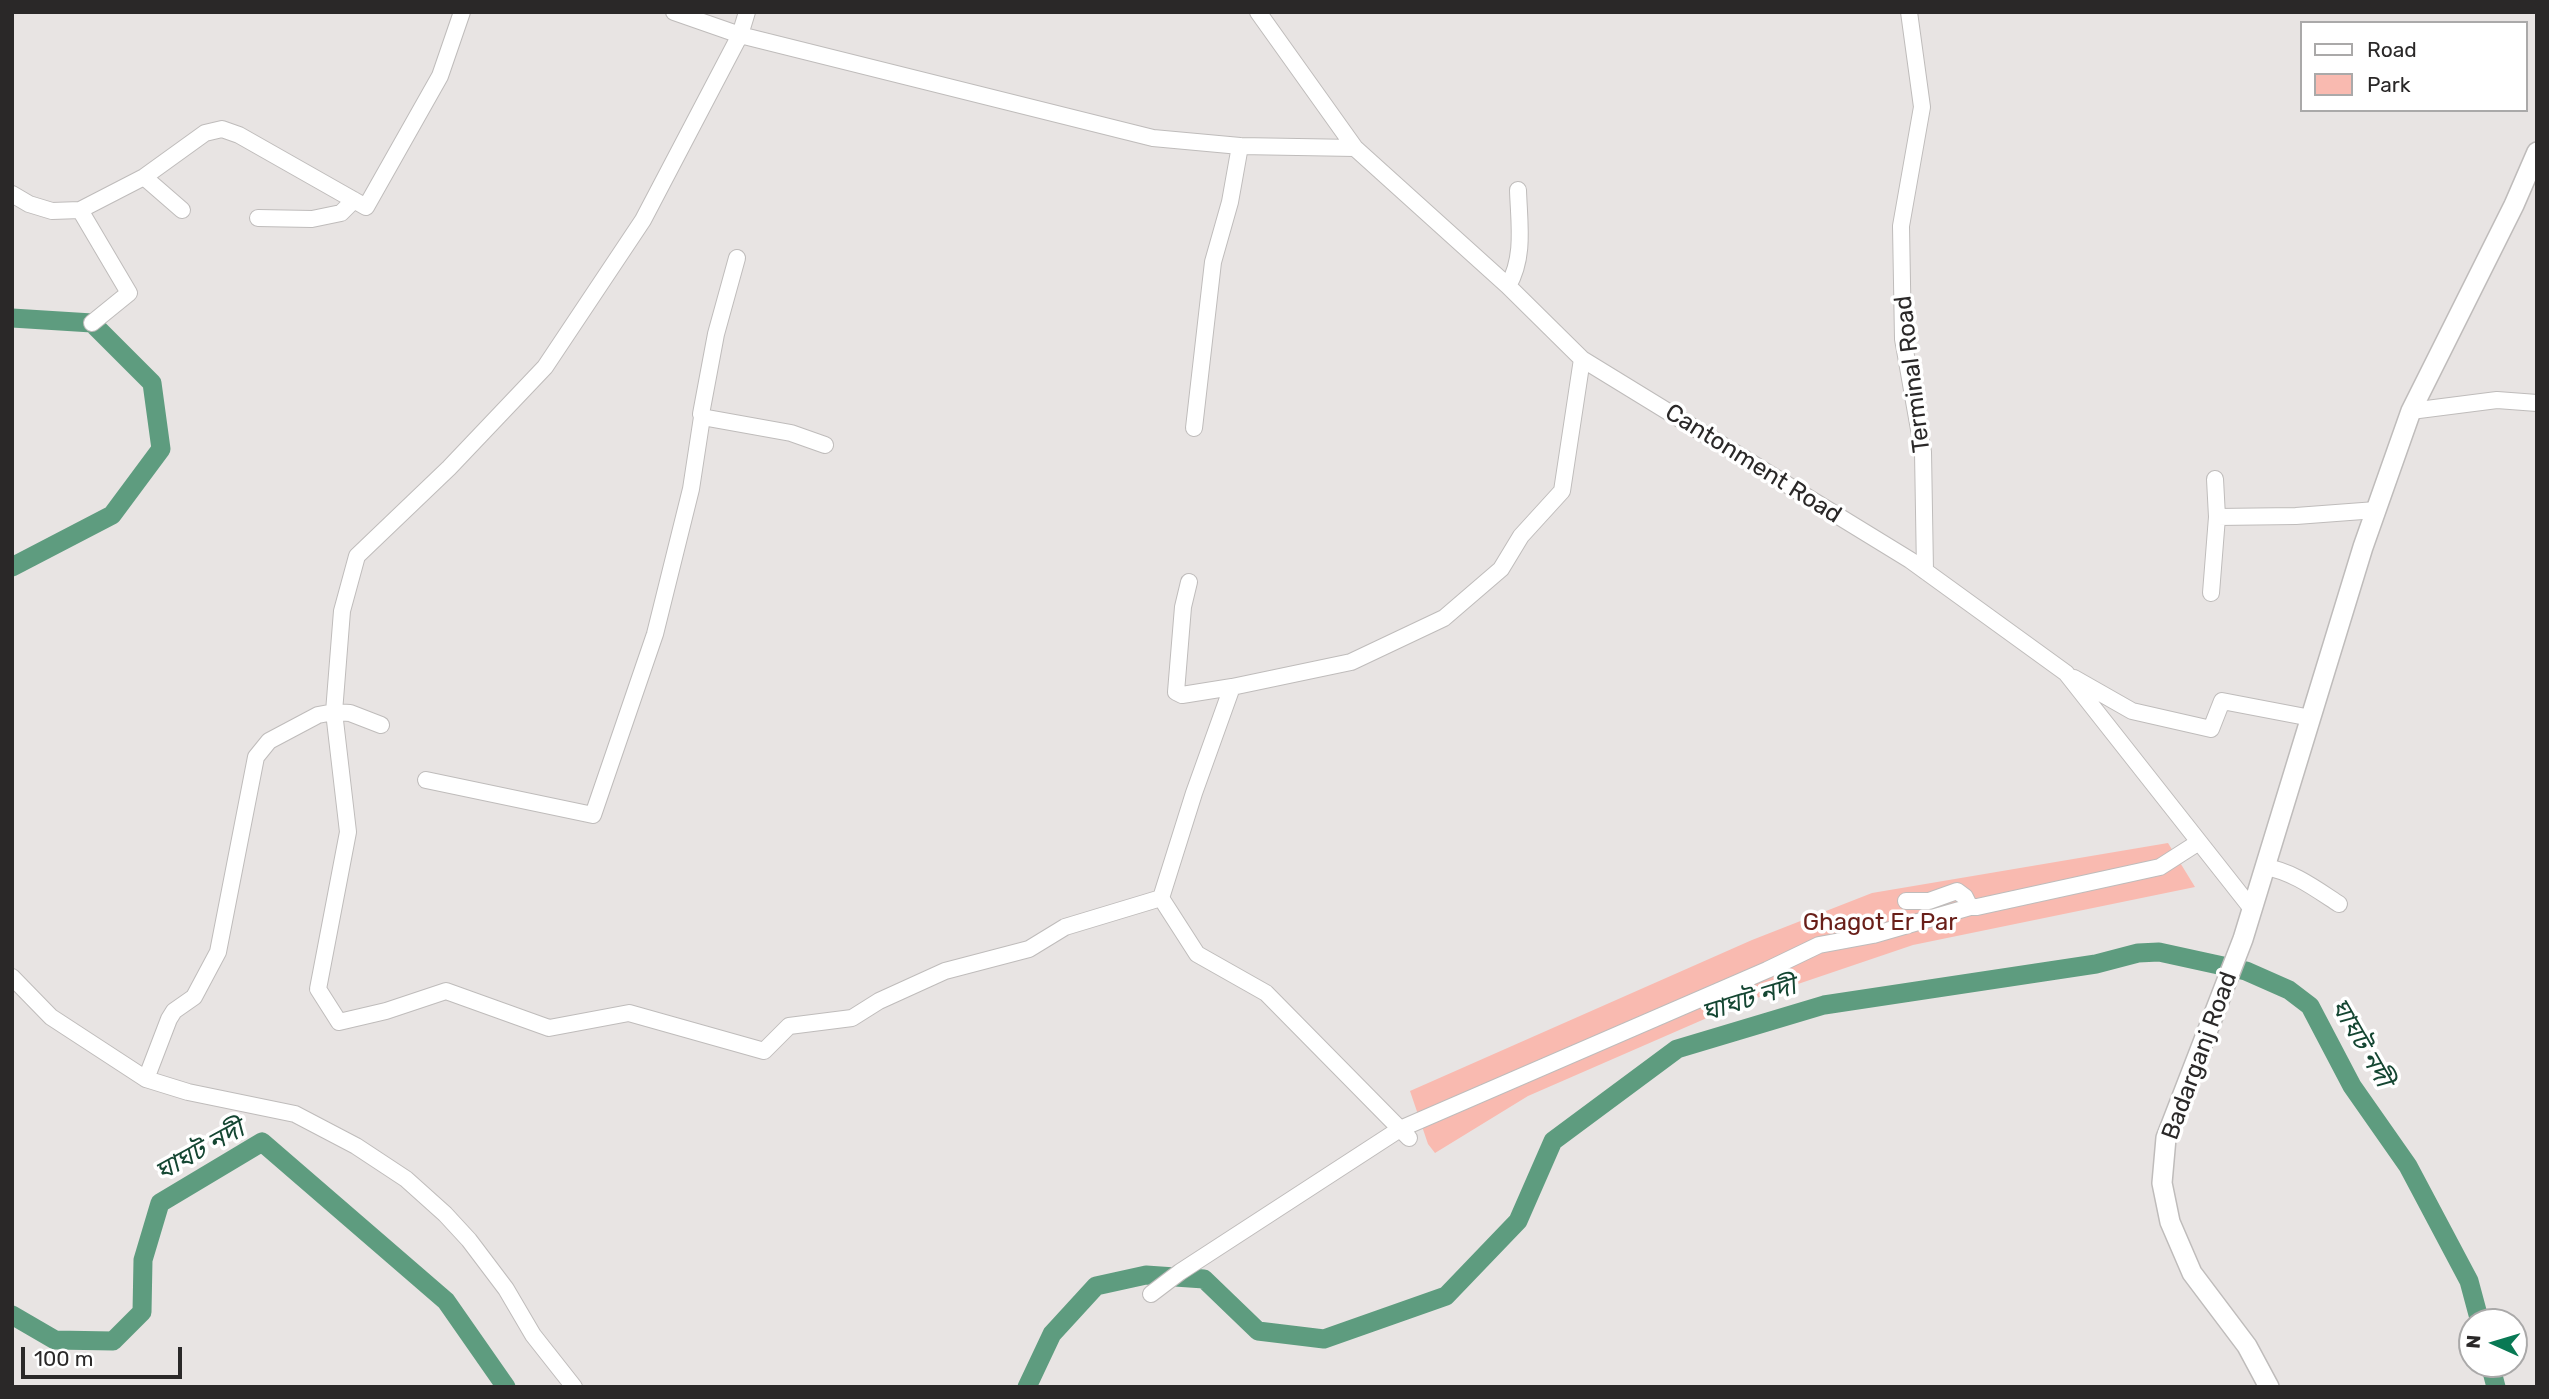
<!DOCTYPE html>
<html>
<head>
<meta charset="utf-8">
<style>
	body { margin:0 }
	#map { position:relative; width:2549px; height:1399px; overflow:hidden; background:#e8e4e3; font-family:Rubik,sans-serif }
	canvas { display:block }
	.frame { position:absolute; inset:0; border:14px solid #2a2828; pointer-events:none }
	.legend { position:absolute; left:2300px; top:21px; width:228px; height:91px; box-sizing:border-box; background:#fff; border:2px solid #aaa9a9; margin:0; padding:9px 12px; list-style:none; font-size:21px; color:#2a2828 }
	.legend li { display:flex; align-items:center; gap:14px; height:35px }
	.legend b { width:35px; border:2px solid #aaa9a9 }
	.north { position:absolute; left:2458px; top:1308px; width:70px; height:70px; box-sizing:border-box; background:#fff; border:2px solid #aaa9a9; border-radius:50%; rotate:274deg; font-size:19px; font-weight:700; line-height:28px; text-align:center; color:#2a2828 }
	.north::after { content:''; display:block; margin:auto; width:24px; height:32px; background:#087954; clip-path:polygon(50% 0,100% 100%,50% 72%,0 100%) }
	.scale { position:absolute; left:21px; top:1347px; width:161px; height:32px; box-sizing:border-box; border:4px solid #2a2828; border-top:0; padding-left:9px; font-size:21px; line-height:24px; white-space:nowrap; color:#2a2828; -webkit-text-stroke:5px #fff; paint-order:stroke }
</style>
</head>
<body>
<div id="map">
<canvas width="2549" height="1399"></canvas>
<div class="frame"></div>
<ul class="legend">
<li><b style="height:9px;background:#fff"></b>Road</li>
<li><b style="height:19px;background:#f9bab0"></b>Park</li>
</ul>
<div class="north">N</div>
<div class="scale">100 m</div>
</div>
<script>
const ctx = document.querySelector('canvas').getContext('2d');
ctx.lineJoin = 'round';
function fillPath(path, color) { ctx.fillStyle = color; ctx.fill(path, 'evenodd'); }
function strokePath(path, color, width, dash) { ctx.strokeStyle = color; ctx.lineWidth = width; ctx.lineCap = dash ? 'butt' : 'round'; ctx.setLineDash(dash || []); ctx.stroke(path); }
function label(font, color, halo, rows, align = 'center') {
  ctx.font = font + ' Rubik,"Noto Sans Bengali",sans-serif'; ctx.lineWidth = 7; ctx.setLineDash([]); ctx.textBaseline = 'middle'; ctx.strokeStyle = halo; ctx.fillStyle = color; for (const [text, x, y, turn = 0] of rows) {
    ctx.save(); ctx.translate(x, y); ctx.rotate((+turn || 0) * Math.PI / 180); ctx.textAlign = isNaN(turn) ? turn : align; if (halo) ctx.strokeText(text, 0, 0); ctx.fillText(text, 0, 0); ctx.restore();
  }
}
fillPath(new Path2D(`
	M2168,843l27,44 -282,58 -174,59 -211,92 -93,57 -7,-9 -18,-53 342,-151 120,-47z`), '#f9bab0');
strokePath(new Path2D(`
	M12,318l80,5 60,60 9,66 -49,66 -100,52
	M12,1315l43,25 58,1 29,-29 1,-52 17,-57 102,-61 184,159 60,86
	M2490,1364l6,23
	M1027,1387l25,-53 44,-48 50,-11 58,4 54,52 66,8 122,-43 72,-75 35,-80 124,-92 147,-44 272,-41 42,-11 21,-1 87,19 43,19 21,16 42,80 56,80 61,115 11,41`), '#5e9c7f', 19);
const minor = new Path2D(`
	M674,12l66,23 413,103 87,8 115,2
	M747,12l-7,23 -97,185 -98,147 -96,101 -92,88 -15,55 -8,101 14,120 -30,157 21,33 47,-11 60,-20 103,37 80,-15 135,38 25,-25 63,-8 27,-17 66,-30 84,-22 36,-22 96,-29
	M1258,12l97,136 153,138 74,73 328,201 156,113 186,236
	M1909,12l13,95 -21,119 2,113 20,113 2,119
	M144,177l38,33
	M12,194l17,10 23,7 28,-1 64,-33 61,-44 17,-4 17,6 127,72 74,-131 22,-64
	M80,210l49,83 -37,30
	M258,218l54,1 29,-6 13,-13
	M1508,286c17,-29 11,-63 10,-96
	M2411,411l86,-11 40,3
	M702,417l89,16 34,12
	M1194,428l19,-166 17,-60 10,-56
	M2217,517l79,-1 80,-6
	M1189,582l-6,25 -7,85 6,3 50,-8
	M2211,593l6,-76 -2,-38
	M2074,678l58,33 79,18 11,-28 89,17
	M426,780l167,35 62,-181 36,-145 11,-72 -1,-3 15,-80 21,-76
	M2265,867c27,4 51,22 74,37
	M1970,907h7l183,-40 39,-25
	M12,977l39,40 95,62 42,13 107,22 61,32 50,33 39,35 24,26 37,49 27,46 41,52
	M146,1079l23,-60 5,-8 20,-14 24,-45 38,-195 13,-16 49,-26 16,-3 16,1 31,12
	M1409,1138l-143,-145 -69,-39 -36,-56 33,-105 38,-106 119,-25 93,-44 57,-49 20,-33 41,-45 20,-132
	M1151,1294l29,-22 220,-143 367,-159 52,-25 54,-10 97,-28 -5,-10 -8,-6 -28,10h-23`);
const major = new Path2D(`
	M2269,1387l-22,-41 -55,-73 -22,-51 -8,-39 4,-45 77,-199 120,-392 48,-136 103,-206 23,-53`);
strokePath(minor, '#bfbcbb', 18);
strokePath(major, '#bfbcbb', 22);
strokePath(minor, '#fff', 16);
strokePath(major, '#fff', 19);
label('24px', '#2a2828', '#fff', [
	["Terminal Road",1913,374,-97],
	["Cantonment Road",1753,464,32],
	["Badarganj Road",2200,1056,-70]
]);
label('24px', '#691f19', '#fff', [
	["Ghagot Er Par",1880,923]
]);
label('italic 26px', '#144632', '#fff', [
	["ঘাঘট নদী",1749,1000,-17],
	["ঘাঘট নদী",2361,1043,60],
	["ঘাঘট নদী",200,1151,-29]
]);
</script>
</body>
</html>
